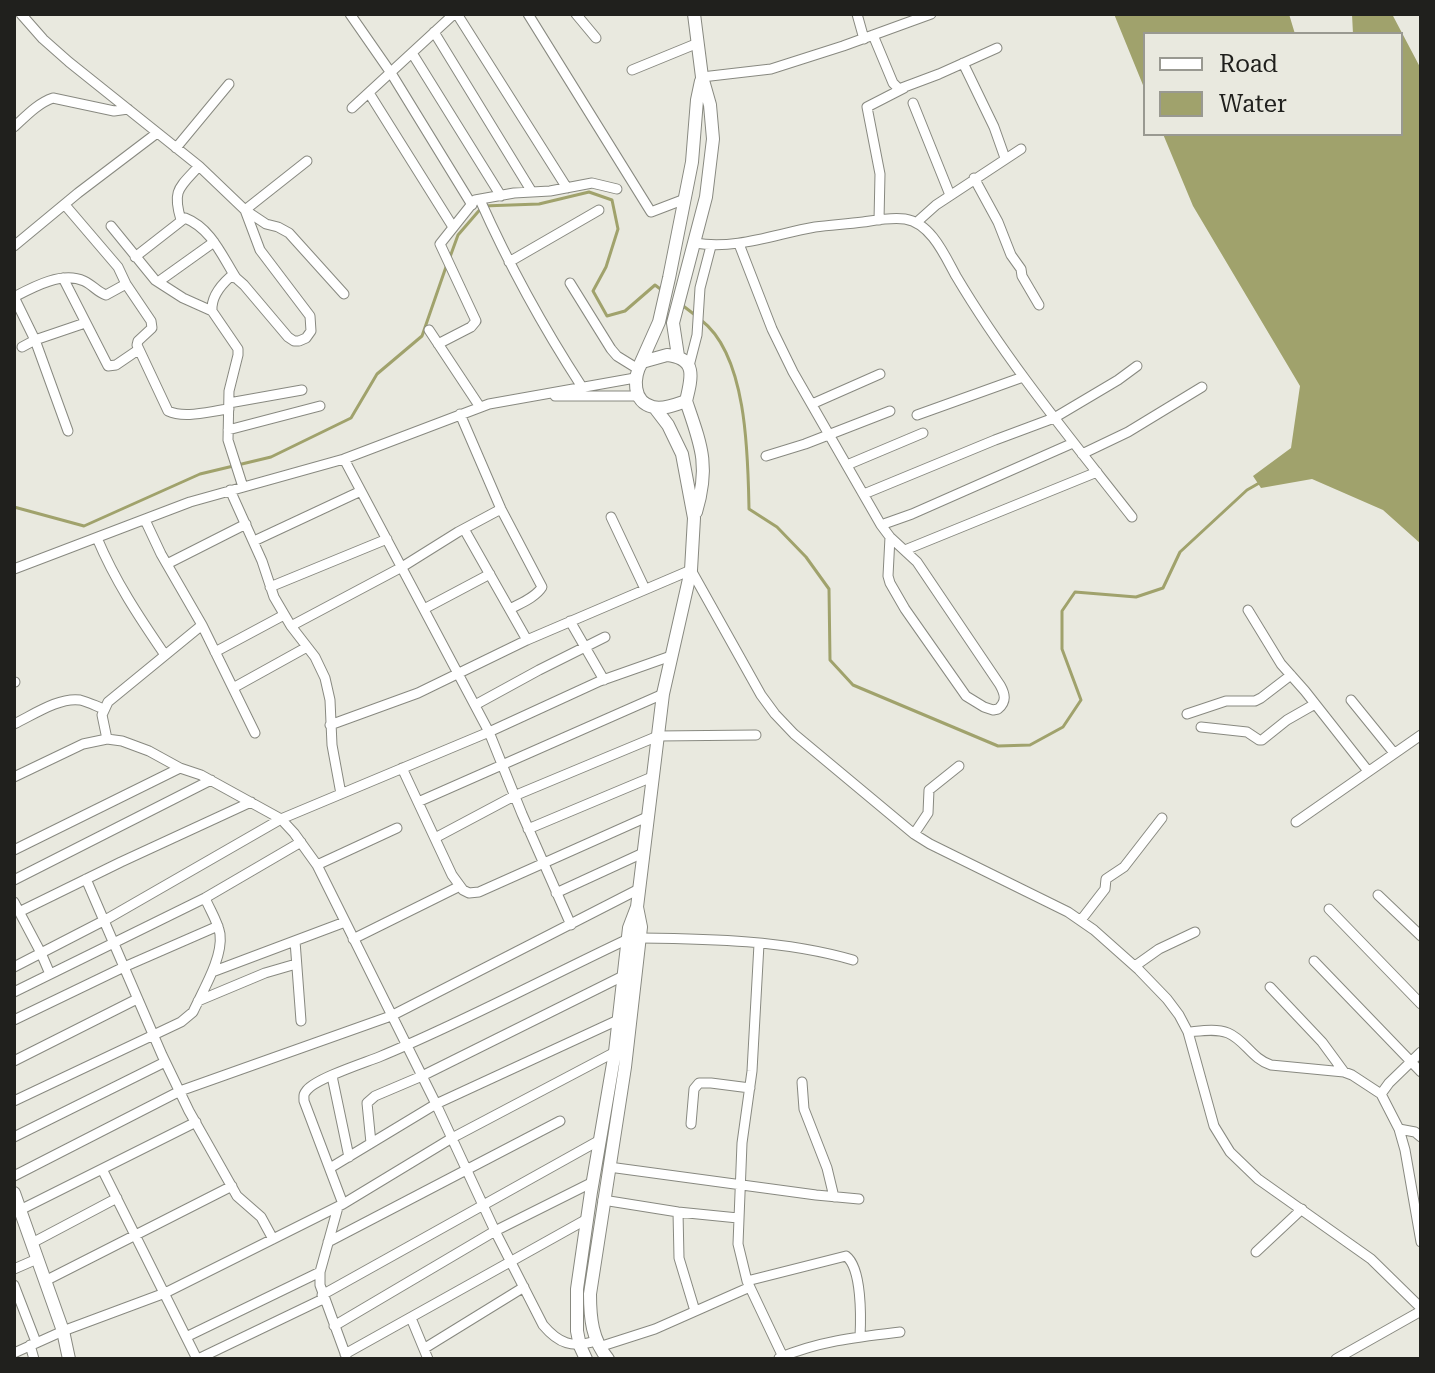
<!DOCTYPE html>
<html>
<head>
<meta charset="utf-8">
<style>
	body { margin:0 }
	#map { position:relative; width:1435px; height:1373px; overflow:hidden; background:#e9e9df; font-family:"Roboto Serif",serif }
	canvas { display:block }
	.frame { position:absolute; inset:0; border:16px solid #20201d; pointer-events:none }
	.legend { position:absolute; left:1143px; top:32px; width:260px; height:104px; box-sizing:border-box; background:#e9e9df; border:2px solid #999991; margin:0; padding:10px 14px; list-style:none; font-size:24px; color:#20201d }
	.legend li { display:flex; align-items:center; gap:16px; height:40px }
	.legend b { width:40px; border:2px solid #999991 }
</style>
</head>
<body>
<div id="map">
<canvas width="1435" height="1373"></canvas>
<div class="frame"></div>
<ul class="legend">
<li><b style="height:10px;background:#fff"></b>Road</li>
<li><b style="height:22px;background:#a0a26c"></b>Water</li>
</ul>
</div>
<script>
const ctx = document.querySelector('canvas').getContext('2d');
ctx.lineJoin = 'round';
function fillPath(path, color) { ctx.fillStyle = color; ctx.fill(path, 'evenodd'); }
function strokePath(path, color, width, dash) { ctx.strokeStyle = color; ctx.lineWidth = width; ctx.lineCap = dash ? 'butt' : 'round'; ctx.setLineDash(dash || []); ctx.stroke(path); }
fillPath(new Path2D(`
	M1114,14h175l6,20h-150v56z
	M1352,14h40l29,55v475l-38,-34 -71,-31 -51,9 -8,-12 38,-28 9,-62 -107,-180 -30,-72h238v-100h-48z`), '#a0a26c');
strokePath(new Path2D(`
	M450,257l8,-22 25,-29 56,-2 50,-12 23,8 6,29 -12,38 -13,24 14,25 18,-5 30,-26 8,6
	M682,305l13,10
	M701,320c46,35 47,134 48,189l28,18 29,30 23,32 1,71 23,25 145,61 32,-1 33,-18 18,-27 -19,-51v-38l13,-19 61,5 27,-9 17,-36 67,-62 14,-8
	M14,507l70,19 116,-52 71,-17 80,-39 26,-44 45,-38 25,-72`), '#a0a26c', 3);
const street = new Path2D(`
	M21,14l22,25 26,23 130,104 46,44 21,14 12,3 11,6 55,61
	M350,14l41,59 81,132
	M457,14l110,174
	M528,14l123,198 34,-13
	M576,14l20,24
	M857,14l7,25
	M434,32l98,160
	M873,35l20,48 6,6 40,-15 58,-26
	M412,53l89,143
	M963,63l31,64 11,31
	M632,70l66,-27
	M702,77l69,-8 72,-23 88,-32
	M369,93l84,134
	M913,103l37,92
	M352,108l102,-94
	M14,127c12,-11 24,-24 39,-29l61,13 14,-2
	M176,148l53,-64
	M974,178l24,44 13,33 10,14 1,7 17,29
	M480,200c29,65 63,127 102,187
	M65,205l53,62 8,17 25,37 1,7 -14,13 -1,4 31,66c17,8 42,0 61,-2
	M181,220c-9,-30 -2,-32 18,-54
	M879,220l1,-46 -13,-67 37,-19
	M917,222l19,-17 85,-56
	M111,226l44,54 28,18 29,13
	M695,243c41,7 80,-9 120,-16 16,-2 32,-3 48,-5 14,-2 28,-5 42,-3 26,4 40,37 51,57 51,86 115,163 176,241
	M739,244l33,85 21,43 88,153 9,12 27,25 83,123c5,9 7,16 -2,24l-5,1 -9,-3 -18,-11 -61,-87 -15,-26 -2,-7 2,-39
	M14,246l64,-53 79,-60
	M135,257l50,-39c26,10 37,38 51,60
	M509,262l90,-52
	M63,278l45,88 8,-1 22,-15
	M158,282l56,-40
	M570,283l41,66 6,7 21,13
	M429,330l51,77
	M438,344l33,-17 5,-6 -36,-77 35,-44 39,-7 36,-2 42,-8 25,6
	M22,347l13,-7 50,-17
	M689,366l8,-31 3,-47 11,-42
	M555,396h84
	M229,403l73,-13
	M812,404l68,-30
	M460,414l41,95 41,78c-6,10 -21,16 -32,22
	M917,415l106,-38
	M228,430l92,-24
	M68,431l-33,-91 -21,-43c19,-10 48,-26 70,-16 9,4 13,11 22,14l20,-11
	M1082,454l46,-22 74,-45
	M766,456l39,-12 85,-33
	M344,459l145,273 33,82 49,111
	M847,465l76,-32
	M243,487l-15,-47 1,-49 9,-36v-6l-26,-38c-1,-13 8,-25 18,-34l6,1 8,7 44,52 6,4h5l7,-3 5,-7 -1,-15 -50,-66 -15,-40 62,-49
	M230,490l32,71 12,36 17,29 24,31 10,21 5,22 2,45 9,49
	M864,494l131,-54 59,-22 64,-38 19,-14
	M611,517l34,72
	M145,520l16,34 41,71 53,108
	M881,525l31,-11 161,-71
	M464,529l63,111
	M97,538c18,43 42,79 68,117
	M254,541l107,-50
	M905,550l192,-78
	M167,564l79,-40
	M14,569l176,-67 154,-43 145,-55 146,-26
	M270,587l117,-48
	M424,609l66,-35
	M1248,610l33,54 24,27 63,80
	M570,621l34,59
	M291,626l111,-59 56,-35 43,-23
	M215,652l69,-37
	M14,682h1
	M233,688l74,-41
	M1351,700l43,53
	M475,705l64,-35 66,-33
	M1187,714l39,-13h29l6,-3 30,-23
	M14,724c19,-9 45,-27 66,-24 8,2 16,6 24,9
	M330,725l88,-32 109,-53 164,-70 70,125 14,19 19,20 120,100 16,10 138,68 26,18 45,40 28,29 12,16 9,17 26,94 16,26 28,27 113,80 50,49
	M1201,727l46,5 12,8h3l25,-20 28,-16
	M107,739l-5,-24 6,-13 94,-77
	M402,768l50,107 11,15 6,3 10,-1 168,-75
	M14,777l69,-33 24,-5 15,2 27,10 31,17 21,7 80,44 13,14 23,32 119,239 59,127 48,94c16,19 29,23 53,16
	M418,802l245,-108
	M1296,822l125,-87
	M528,829l124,-52
	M914,834l14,-21 1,-23 30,-24
	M435,838l79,-42 144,-60 98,-1
	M14,850l166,-82
	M317,865l80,-37
	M86,879l76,176 27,56 48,85 24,21 12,22
	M14,880l197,-100
	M556,893l87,-40
	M1378,895l43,41
	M14,902l27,51 9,21
	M1329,909l92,95
	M19,912l102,-50 130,-60
	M1081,920l24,-31 1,-10 18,-12 38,-49
	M640,938c71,1 144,2 213,22
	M353,939l107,-53
	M295,941l6,80
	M759,944l-7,127 -10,72 -4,101 9,37 37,78
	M1314,961l107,111
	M1135,966l24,-17 36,-17
	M14,967l93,-48 174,-100 208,-87 111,-51 71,-25
	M212,972l133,-50
	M1270,987l52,55 22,30
	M14,992l191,-94 96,-56
	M198,1001l67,-28 31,-9
	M14,1020l110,-53 94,-41
	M1188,1032c12,-1 28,-4 40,1 17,7 24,26 43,32l73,7 8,3 29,19
	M1421,1052l-32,31 -8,11 18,35 6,21 16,92
	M14,1061l123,-62
	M332,1076l17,81
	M802,1082l2,27 23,59 7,29
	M14,1101l167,-79 12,-10c10,-22 30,-54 27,-78 -2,-12 -10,-24 -15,-36
	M691,1124l3,-35 5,-6h12l39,5
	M1399,1129l16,3 6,5
	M14,1137l151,-75
	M371,1143l-4,-40 8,-7 47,-20 201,-100
	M609,1167l207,28 43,4
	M330,1168l106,-64 182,-84
	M102,1169l95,190
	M14,1176l166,-85 211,-75 248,-127
	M603,1200l75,12 60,6
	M343,1204l-39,-103c0,-6 -1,-6 3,-11 10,-12 57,-27 72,-33 85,-35 166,-79 249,-118
	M338,1207l-18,65v13l26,71
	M20,1210l176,-88
	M678,1212l1,46 16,53
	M328,1242l232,-121
	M32,1243l85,-45
	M1256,1252l46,-43
	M14,1269l23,-10
	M45,1281l187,-95
	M747,1281l99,-25c16,12 15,62 14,81
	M14,1285l22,57
	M322,1295l278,-155
	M411,1318l17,41
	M334,1326l161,-95 98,-49
	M186,1337l134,-65
	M30,1345l4,14
	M599,1347l56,-18 95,-42
	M425,1348l99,-61
	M14,1353l49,-22 102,-38 178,-89 109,-66 163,-86
	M345,1354l242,-135
	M779,1358c40,-17 78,-21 121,-26
	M198,1359l125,-60
	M1336,1359l85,-48`);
const secondary = new Path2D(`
	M667,355c30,3 25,22 19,46 -9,3 -22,9 -33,6 -21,-5 -20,-30 -11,-45z
	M678,356l-5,-33 33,-126 7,-58 -3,-34 -8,-28 -8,-63
	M638,369l21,-47 10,-44 23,-116 5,-62 4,-19
	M686,401c15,44 24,64 10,111
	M14,1193l49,138 6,28
	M586,1359l-6,-13 -3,-15v-42l14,-97 24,-140 14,-124 8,-21 26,-213 28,-124 3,-52 -12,-64 -14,-29 -13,-17
	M608,1359c-16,-19 -18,-41 -18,-65l35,-227 16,-140 -4,-20`);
strokePath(street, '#888980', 11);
strokePath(secondary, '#888980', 14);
strokePath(street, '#fff', 9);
strokePath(secondary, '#fff', 12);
</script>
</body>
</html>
